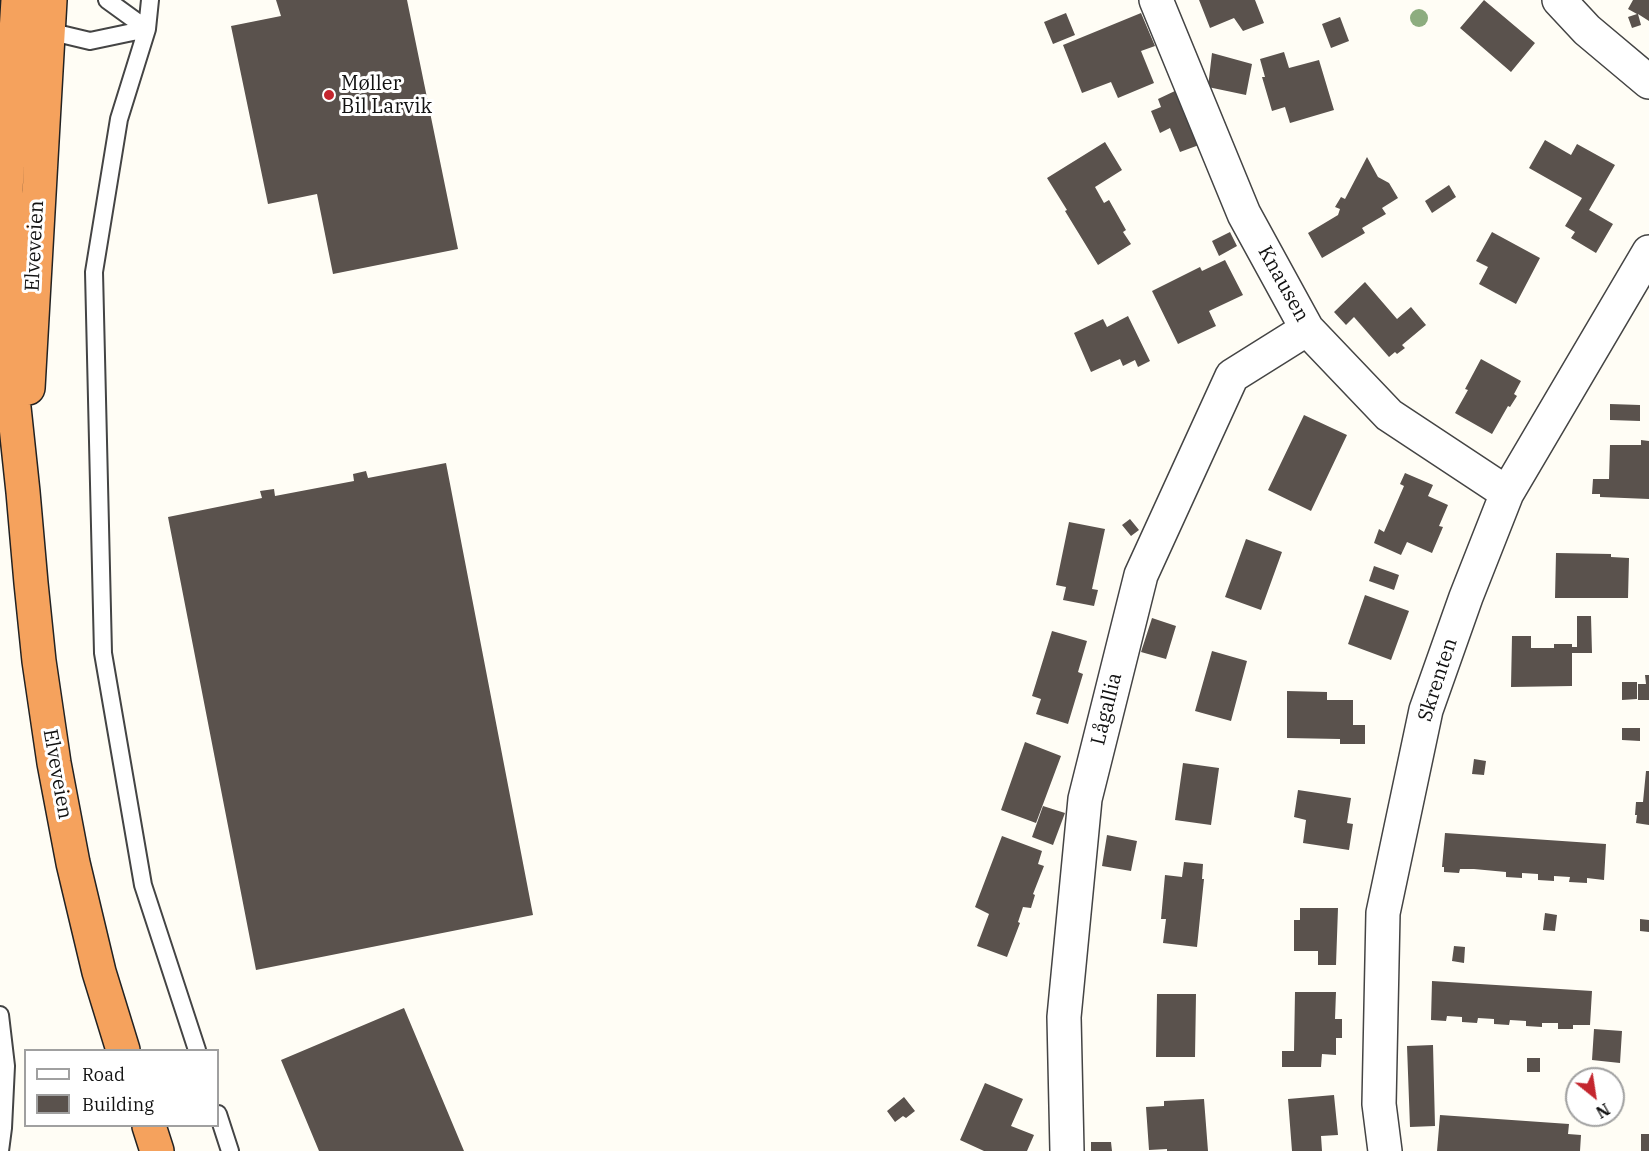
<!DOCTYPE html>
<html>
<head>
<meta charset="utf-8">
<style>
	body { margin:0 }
	#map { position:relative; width:1649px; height:1151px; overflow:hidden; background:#fffdf5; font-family:"IBM Plex Serif",serif }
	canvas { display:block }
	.legend { position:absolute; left:24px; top:1049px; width:195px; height:78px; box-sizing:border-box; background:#fff; border:2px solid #a0a0a0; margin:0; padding:8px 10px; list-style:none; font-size:18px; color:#111 }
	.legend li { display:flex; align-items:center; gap:12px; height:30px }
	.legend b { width:30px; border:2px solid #a0a0a0 }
	.north { position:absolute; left:1565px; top:1067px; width:60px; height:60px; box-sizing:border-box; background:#fff; border:2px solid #a0a0a0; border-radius:50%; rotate:150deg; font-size:16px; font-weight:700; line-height:24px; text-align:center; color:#111 }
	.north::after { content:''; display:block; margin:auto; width:21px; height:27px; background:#c4262e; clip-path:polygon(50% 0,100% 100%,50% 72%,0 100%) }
</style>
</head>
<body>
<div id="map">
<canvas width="1649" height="1151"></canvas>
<ul class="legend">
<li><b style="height:8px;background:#fff"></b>Road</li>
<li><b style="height:16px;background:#5a524d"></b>Building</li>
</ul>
<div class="north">N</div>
</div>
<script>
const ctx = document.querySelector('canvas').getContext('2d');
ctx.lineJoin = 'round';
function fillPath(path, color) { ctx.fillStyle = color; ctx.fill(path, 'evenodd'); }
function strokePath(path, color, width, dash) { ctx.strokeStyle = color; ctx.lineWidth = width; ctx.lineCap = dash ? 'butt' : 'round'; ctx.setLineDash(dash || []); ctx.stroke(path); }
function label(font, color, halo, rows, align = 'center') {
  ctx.font = font + ' "IBM Plex Serif",serif'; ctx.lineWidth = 6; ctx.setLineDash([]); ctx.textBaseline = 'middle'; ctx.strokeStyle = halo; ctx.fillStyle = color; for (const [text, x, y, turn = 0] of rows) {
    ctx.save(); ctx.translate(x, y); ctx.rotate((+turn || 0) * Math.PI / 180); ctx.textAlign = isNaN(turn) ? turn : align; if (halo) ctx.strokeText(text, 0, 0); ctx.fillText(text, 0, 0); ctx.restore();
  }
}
fillPath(new Path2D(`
	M276,0h131l51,249 -125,25 -16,-80 -49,10 -37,-178 50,-10z
	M1199,0h56l9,23 -21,8 -9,-13 -24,10z
	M1484,0l51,43 -24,29 -51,-44z
	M1633,0h16v21l-11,-7 3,11 -9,3 -4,-11 9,-3 -9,-5z
	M1066,13l9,22 -22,9 -9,-22z
	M1141,13l14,33 -14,5 13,32 -36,15 -7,-16 -29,11 -19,-48z
	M1340,17l9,24 -18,7 -9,-24z
	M1284,52l5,16 30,-8 15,50 -44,13 -5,-16 -13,4 -10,-34h3l-5,-18z
	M1212,53l40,11 -6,31 -38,-8z
	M1177,90l22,55 -19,7 -10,-24 -10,5 -9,-22 10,-4 -3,-8z
	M1545,140l26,15 6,-11 38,21 -26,45 24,14 -17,29 -25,-15 4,-6 -10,-6 17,-28 -53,-30z
	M1105,142l17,28 -27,17 9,16 5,-3 17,30 -3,2 8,12 -33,21 -33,-54 2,-1 -20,-32z
	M1367,157l11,20 11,6 9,15 -16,10 4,6 -24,14 3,5 -43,25 -14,-25 30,-18 2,-6 -5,-2 6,-10 4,2z
	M1449,185l7,12 -24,16 -7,-12z
	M1230,232l7,14 -18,10 -7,-15z
	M1492,232l48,26 -24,46 -37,-20 9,-17 -12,-6z
	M1225,260l18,35 -34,16 7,15 -38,18 -26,-53 48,-24 2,4z
	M1365,282l32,37 14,-12 15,18 -24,20 3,3 -8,6 -2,-2 -6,5 -35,-40 -8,8 -12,-13z
	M1128,316l22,45 -12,6 -3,-7 -12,6 -3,-7 -29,13 -17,-39 29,-14 4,8z
	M1481,359l40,22 -7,13 3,2 -7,11 -2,-1 -16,28 -37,-21 13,-23 -3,-1z
	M1610,404l30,1v16l-30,-1z
	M1304,415l43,20 -36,76 -43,-21z
	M1641,440l8,1v58l-49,-2v-3h-8l1,-15h16l1,-34h31z
	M446,463l87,452 -277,55 -88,-453 94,-19 -2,-7 14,-2 1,7 79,-15 -1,-7 13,-3 2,7z
	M1405,473l28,12 -5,11 20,9 -9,21 4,1 -11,26 -25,-11 -6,13 -27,-12 5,-14 5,3 20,-46 -4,-2z
	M1130,519l9,11 -8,6 -9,-11z
	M1069,522l36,7 -13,60 6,1 -4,16 -31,-6 3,-13 -10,-2z
	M1246,539l36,13 -21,58 -36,-13z
	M1556,553l55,1v3l18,1 -1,40h-73z
	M1374,566l25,9 -5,15 -25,-9z
	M1365,595l44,16 -18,49 -43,-16z
	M1577,616h14l1,37h-20v33l-61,1 1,-51h19v12h23v-4h18v3h5z
	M1152,618l24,8 -10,33 -25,-7z
	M1052,631l35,10 -9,31 5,2 -15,50 -32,-10 5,-15 -9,-3z
	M1212,651l35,10 -16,60 -36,-10z
	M1645,675h4v25h-11v-16h8z
	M1622,682h15v17l-15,1z
	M1287,691l40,1v8h26v25h12v19h-25v-5l-53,-1z
	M1622,728h18v13l-18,-1z
	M1025,742l36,14 -25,67 -35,-13z
	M1474,759l12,2 -2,14 -12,-1z
	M1183,763l36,5 -8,57 -36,-5z
	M1646,771h3v54l-13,-2 1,-8h-2l1,-13h7z
	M1298,790l53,8 -4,25 6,1 -4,26 -46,-7 3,-23 -12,-3z
	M1043,806l22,7 -12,32 -21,-8z
	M1445,833l161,11 -2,36 -17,-2v5l-18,-1 1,-5 -16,-1v5l-16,-1v-6l-16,-1v5l-16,-1v-5l-32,-3h-14l-1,4 -15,-1v-5h-2z
	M1107,835l30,6 -6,30 -29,-5z
	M1002,836l40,15 -4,13 6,2 -11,28 2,1 -4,13 -8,-1 -5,15 2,1 -13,34 -30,-11 12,-32 -14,-7z
	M1184,862l19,2 -1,15h2l-7,68 -34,-4 3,-24h-5l4,-44 17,2z
	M1300,908h38l-2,57h-18v-14h-24v-31h6z
	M1545,913l12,2 -2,16 -12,-1z
	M1640,919l9,1v12l-9,-1z
	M1454,946l11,1 -1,16 -12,-2z
	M1432,981l160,10 -2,34h-17v4h-15v-6h-16v4l-16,-1v-5l-16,-1 -1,5 -15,-1v-5l-16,-1 -1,5 -15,-1v-5l-15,-1 -1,5 -15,-1z
	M1295,992h41l-1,27h7v19h-6v17l-14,-1 -1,13h-39v-16h12z
	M1157,994h39l-1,63h-39z
	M404,1008l60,143h-145l-38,-91z
	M1594,1029l28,2 -2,32 -28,-3z
	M1433,1045l2,81 -25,1 -3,-81z
	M1527,1058h13v14h-13z
	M985,1083l38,16 -12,27 23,9 -7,16h-43l-24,-11z
	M1334,1095l4,40 -17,1 1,15h-30l-4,-52z
	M904,1097l11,14 -9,7 -3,-2 -8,6 -8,-11z
	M1204,1099l4,52h-41v-2l-18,1 -3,-43 18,-1v-5z
	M1440,1115l129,9 -1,10 13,1 -1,16h-143z
	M1641,1134h8v17h-8z
	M1091,1142h20l1,9h-21z`), '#5a524d');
const lane = new Path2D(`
	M107,0l40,29
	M150,0l-3,29 -28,90 -25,153 9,381 40,232 54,165
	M44,28l4,3 42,10 57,-12
	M0,1015l6,51 -3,62 -3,23
	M218,1114l12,37`);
const street = new Path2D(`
	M1156,0l88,214 63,115 82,86 118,78
	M1559,0l28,30 62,52
	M1067,1151l-3,-134 21,-218 56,-224 91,-199 75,-47
	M1385,1151l-6,-47 4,-191 43,-203 40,-113 41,-104 142,-241`);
const highway = new Path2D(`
	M18,0l-12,190v142l17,160 8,91 8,78 15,102 19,100 26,109 24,78
	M28,388l22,-388
	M149,1126l8,25`);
strokePath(lane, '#444', 20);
strokePath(street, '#444', 36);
strokePath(highway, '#222', 36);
strokePath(lane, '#fff', 16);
strokePath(street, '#fff', 33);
strokePath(highway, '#f5a25d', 33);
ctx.fillStyle = '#8dad7f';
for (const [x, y] of [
	[1419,18]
]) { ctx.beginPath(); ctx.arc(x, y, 9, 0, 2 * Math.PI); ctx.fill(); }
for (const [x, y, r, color] of [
	[329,95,6,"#c4262e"]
]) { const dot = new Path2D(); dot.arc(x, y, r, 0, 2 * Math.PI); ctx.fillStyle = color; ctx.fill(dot); strokePath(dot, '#fff', 2); }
label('20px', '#111', '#fff', [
	["Møller",341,84],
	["Bil Larvik",341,107]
], 'left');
label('20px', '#111', '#fff', [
	["Elveveien",35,246,-87],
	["Knausen",1283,284,61],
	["Skrenten",1438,680,-72],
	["Lågallia",1107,709,-76],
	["Elveveien",57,774,80]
]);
</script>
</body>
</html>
